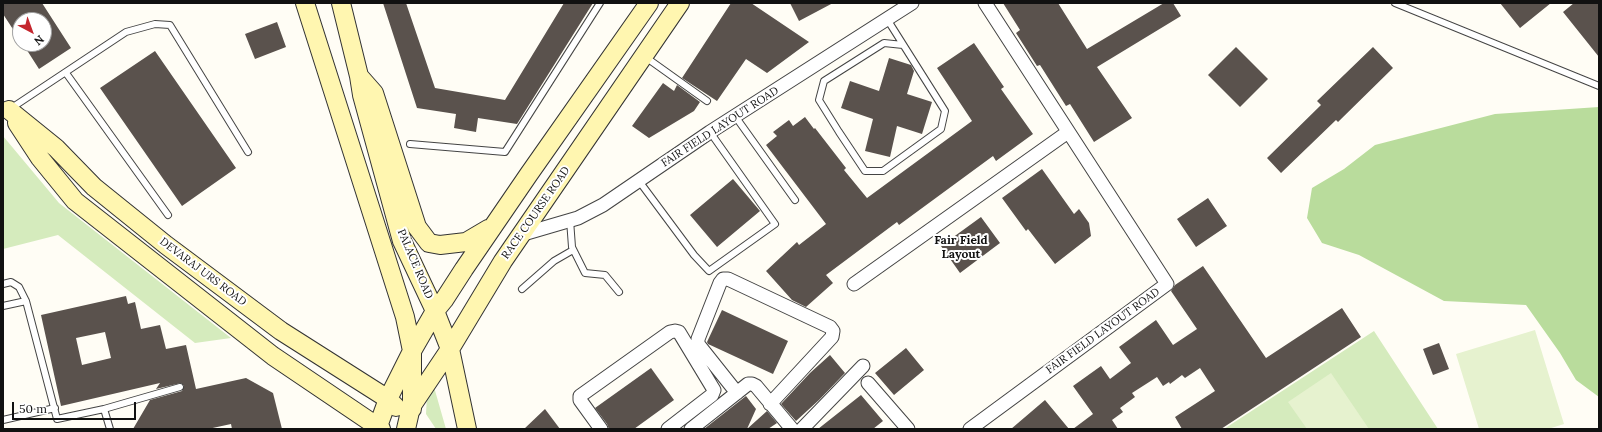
<!DOCTYPE html>
<html>
<head>
<meta charset="utf-8">
<style>
	body { margin:0 }
	#map { position:relative; width:1602px; height:432px; overflow:hidden; background:#fffdf5; font-family:Lora,serif }
	canvas { display:block }
	.frame { position:absolute; inset:0; border:4px solid #111; pointer-events:none }
	.north { position:absolute; left:12px; top:12px; width:40px; height:40px; box-sizing:border-box; background:#fff; border:1px solid #a0a0a0; border-radius:50%; rotate:139deg; font-size:11px; font-weight:700; line-height:16px; text-align:center; color:#111 }
	.north::after { content:''; display:block; margin:auto; width:14px; height:18px; background:#c4262e; clip-path:polygon(50% 0,100% 100%,50% 72%,0 100%) }
	.scale { position:absolute; left:12px; top:402px; width:124px; height:18px; box-sizing:border-box; border:2px solid #111; border-top:0; padding-left:5px; font-size:12px; line-height:14px; white-space:nowrap; color:#111; -webkit-text-stroke:3px #fff; paint-order:stroke }
</style>
</head>
<body>
<div id="map">
<canvas width="1602" height="432"></canvas>
<div class="frame"></div>
<div class="north">N</div>
<div class="scale">50 m</div>
</div>
<script>
const ctx = document.querySelector('canvas').getContext('2d');
ctx.lineJoin = 'round';
function fillPath(path, color) { ctx.fillStyle = color; ctx.fill(path, 'evenodd'); }
function strokePath(path, color, width, dash) { ctx.strokeStyle = color; ctx.lineWidth = width; ctx.lineCap = dash ? 'butt' : 'round'; ctx.setLineDash(dash || []); ctx.stroke(path); }
function label(font, color, halo, rows, align = 'center') {
  ctx.font = font + ' Lora,serif'; ctx.lineWidth = 4; ctx.setLineDash([]); ctx.textBaseline = 'middle'; ctx.strokeStyle = halo; ctx.fillStyle = color; for (const [text, x, y, turn = 0] of rows) {
    ctx.save(); ctx.translate(x, y); ctx.rotate((+turn || 0) * Math.PI / 180); ctx.textAlign = isNaN(turn) ? turn : align; if (halo) ctx.strokeText(text, 0, 0); ctx.fillText(text, 0, 0); ctx.restore();
  }
}
fillPath(new Path2D(`
	M3,136l56,67 172,135 -36,5 -137,-108 -55,14z
	M1374,331l64,98h-214z
	M432,380l14,49h-10l-10,-15 1,-19z`), '#d5ebbd');
fillPath(new Path2D(`
	M1599,107v290l-23,-17 -16,-27 -34,-48 -82,-4 -85,-46 -37,-12 -15,-25 5,-30 32,-19 31,-24 120,-31z`), '#b9dc9c');
fillPath(new Path2D(`
	M1535,330l29,94 -16,5h-69l-23,-75z
	M1331,373l38,56h-62l-19,-27z`), '#e6f2cf');
fillPath(new Path2D(`
	M3,3h39l29,45 -32,21 -16,-25h21v-24h-24v20l-17,-26z
	M383,3h23l29,85 70,12 59,-97h29l-76,121 -39,-6 -2,14 -22,-4 2,-14 -39,-6z
	M731,3h20l58,39 -42,31 -21,-14 -29,42 -35,-23z
	M790,3h43l-34,18z
	M1003,3h55l29,46 77,-46h9l8,13 -84,51 35,51 -38,24 -24,-38 -4,2 -26,-41 -3,1 -21,-33 4,-3z
	M1500,3h51l-31,25z
	M1574,3h25v54l-36,-45z
	M277,22l9,25 -31,12 -10,-25z
	M974,43l30,44 -3,2 32,45 -37,27 -3,-5 -94,69 -2,-3 -71,53 7,8 -27,24 -14,-7 -26,-29 31,-29 2,3 27,-21 -60,-79 11,-9 -4,-4 16,-12 4,6 12,-9 9,12 1,-1 31,40 -2,2 23,28 105,-77 -35,-53z
	M1236,47l32,32 -28,28 -32,-32z
	M1373,47l20,21 -55,54 -2,-2 -55,53 -14,-15 54,-53 -4,-4z
	M155,51l81,117 -54,38 -82,-118z
	M889,58l22,7 3,6 -7,23 25,8 -10,32 -25,-8 -7,31 -25,-6 8,-32 -32,-11 9,-27 29,10z
	M663,83l11,8 3,-6 23,17 -6,9 -45,27 -17,-12z
	M1042,169l32,45 5,-5 10,14 2,13 -36,28 -27,-35 -2,2 -24,-33z
	M733,179l27,32 -43,36 -27,-32z
	M1208,198l19,28 -31,21 -19,-28z
	M981,217l19,26 -40,30 -19,-27z
	M1203,266l63,92 76,-50 19,29 -140,92h-39l-7,-12 40,-26 -15,-23 -15,10 -3,-3 -12,9 -1,-2 -6,4 -6,-9 -25,16 3,4 -15,11 3,4 -11,8 6,9h-45l20,-15 -20,-28 28,-20 9,13 21,-16 -12,-16 37,-27 17,25 24,-16 -26,-38 4,-6z
	M126,296l2,8 7,-2 6,27 19,-4 6,24 20,-4 10,44 50,-11 27,15 9,36h-50l-1,-5 -23,5h-75l17,-29 32,-9 2,-5 -3,-3 -25,6 4,-6 -99,23 -20,-91zM105,332l6,26 -29,7 -6,-27z
	M722,310l66,31 -15,33 -65,-30 -1,-2z
	M1439,343l10,26 -16,6 -10,-26z
	M906,348l18,22 -30,25 -19,-22z
	M830,355l15,18 -26,27 -23,21 -15,-17 29,-31z
	M651,368l23,32 -40,29h-25l-2,-5 -12,-16z
	M861,395l22,26 -10,8h-55z
	M746,396l10,13 -9,20h-43z
	M1045,400l24,29h-58z
	M545,409l15,20h-36z
	M767,411l10,12 -9,6h-21z`), '#5a524d');
const lane = new Path2D(`
	M1395,3l204,83
	M887,19l58,92 -4,18 -58,42h-18l-26,-39 -20,-32 5,-19 60,-38 19,2
	M644,56l63,45
	M66,73l102,142
	M10,109l116,-77 29,-8 15,1 78,127
	M735,116l60,84
	M410,144l95,8 95,-149
	M639,181l55,74 15,16 66,-47 -65,-92
	M570,220l2,27 13,26 20,2 14,17
	M3,284l8,-2 8,5 7,14 31,118 47,-10 6,20
	M522,289l32,-28 19,-11
	M3,306l23,-5
	M104,409l76,-22
	M3,420l52,-12`);
const street = new Path2D(`
	M520,235l58,-17 25,-13 107,-73 202,-129
	M854,284l214,-152
	M868,383l40,46
	M737,393l-39,-49v-5l22,-56 3,-4h5l102,48 3,4 -1,6 -62,67
	M601,429l-21,-29v-4l90,-64 5,-1 4,1 35,58 -2,5 -44,34
	M691,429l57,-45h4l4,2 36,43
	M802,429l61,-63
	M970,429l197,-145 -182,-281`);
const secondary = new Path2D(`
	M305,3l100,314 7,34v58
	M341,3l18,73 3,19 40,146 33,70 15,38 17,80
	M359,76l15,17 43,134 12,16 11,2 26,-3 22,-13
	M9,110l47,38 38,39 72,58 115,86 107,68 8,8
	M17,123l23,35 35,43 198,155 108,73
	M377,429l11,-30 24,-48 23,-40 9,-11 20,-31 65,-95 120,-171
	M406,429l5,-22 39,-58 53,-88 177,-258`);
strokePath(lane, '#444', 8);
strokePath(street, '#444', 15);
strokePath(secondary, '#333', 20);
strokePath(lane, '#fff', 6);
strokePath(street, '#fff', 13);
strokePath(secondary, '#fff6b0', 18);
label('11px', '#111', '#fff', [
	["FAIR FIELD LAYOUT ROAD",720,127,-33],
	["RACE COURSE ROAD",536,213,-55],
	["PALACE ROAD",415,264,67],
	["DEVARAJ URS ROAD",203,272,37],
	["FAIR FIELD LAYOUT ROAD",1103,331,-36]
]);
label('bold 12px', '#111', '#fff', [
	["Fair Field",961,241],
	["Layout",961,255]
]);
</script>
</body>
</html>
